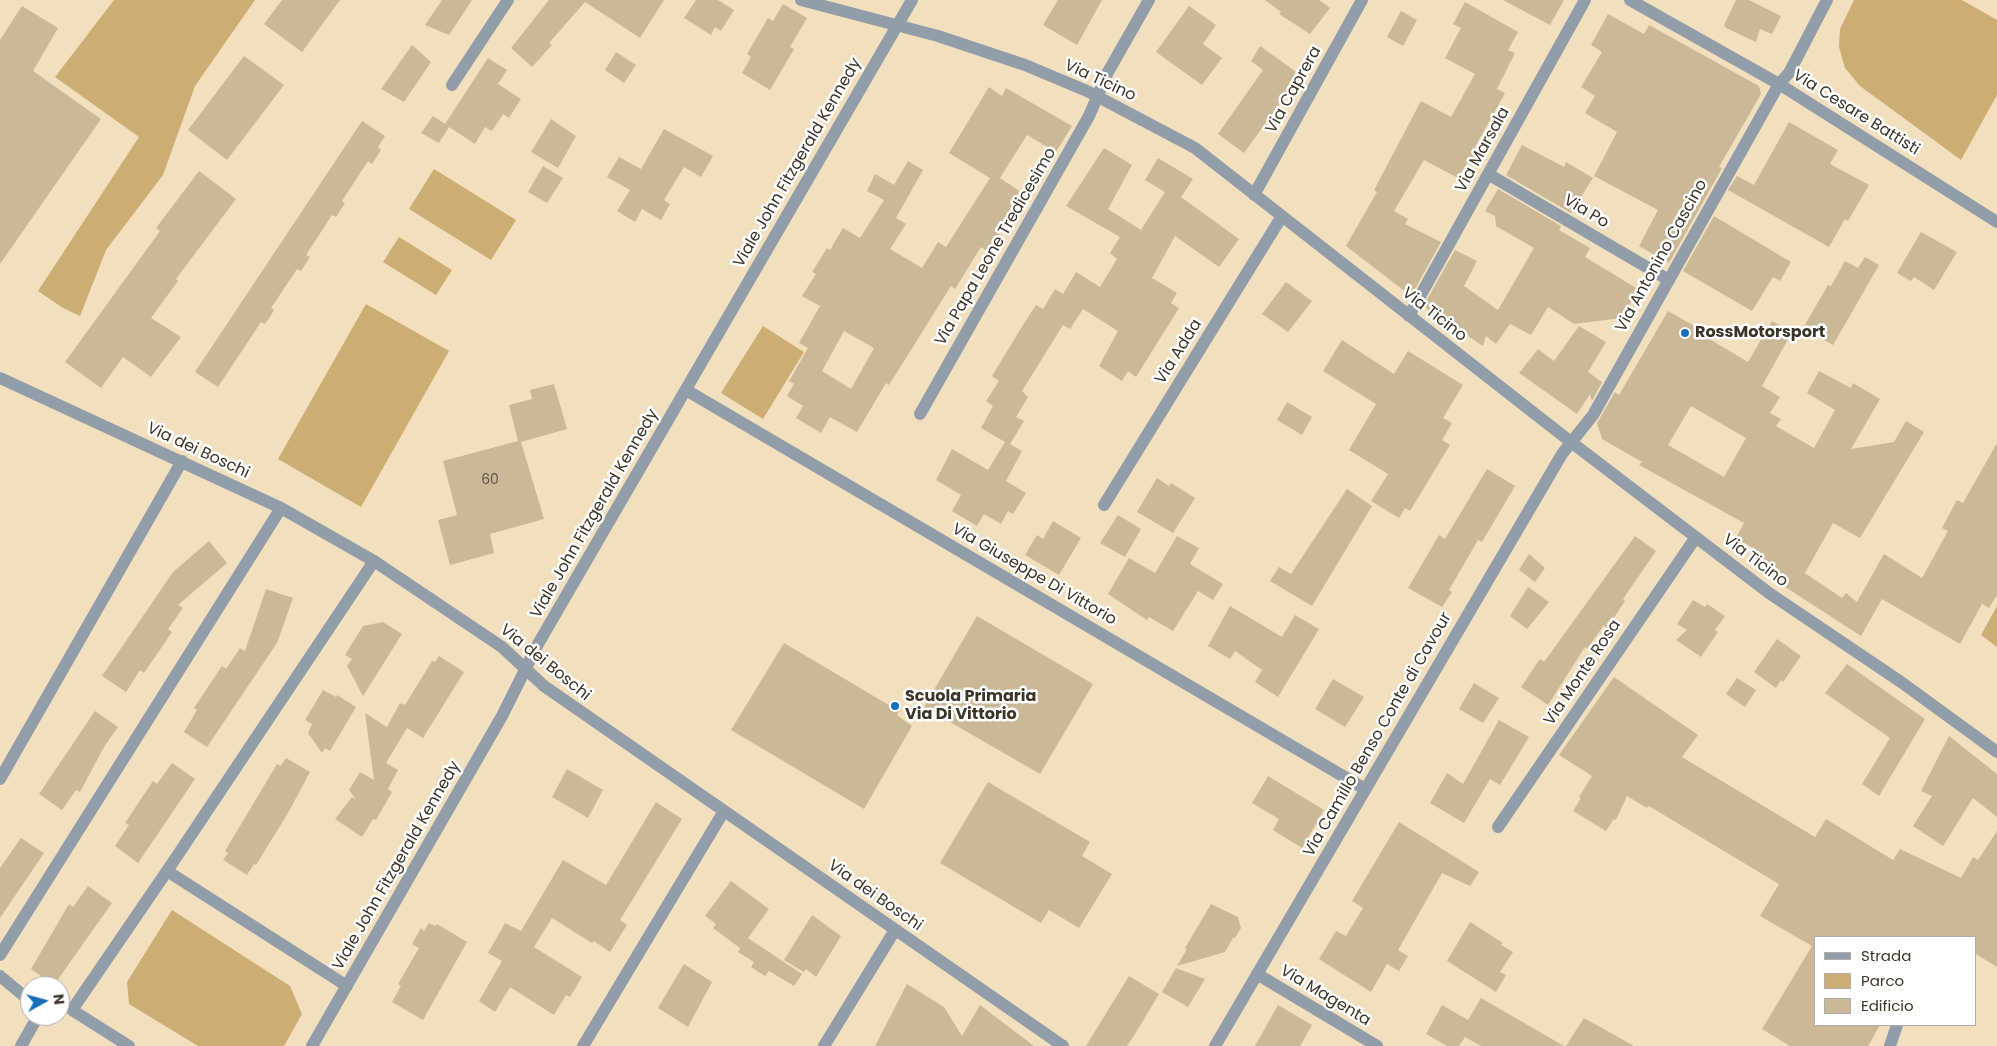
<!DOCTYPE html>
<html>
<head>
<meta charset="utf-8">
<style>
	body { margin:0 }
	#map { position:relative; width:1997px; height:1046px; overflow:hidden; background:#f2dfbd; font-family:Poppins,sans-serif }
	canvas { display:block }
	.legend { position:absolute; left:1814px; top:936px; width:162px; height:90px; box-sizing:border-box; background:#fff; border:1px solid #b1aea9; margin:0; padding:6px 9px; list-style:none; font-size:15px; color:#3c3527 }
	.legend li { display:flex; align-items:center; gap:10px; height:25px }
	.legend b { width:25px; border:1px solid #b1aea9 }
	.north { position:absolute; left:20px; top:976px; width:50px; height:50px; box-sizing:border-box; background:#fff; border:1px solid #b1aea9; border-radius:50%; rotate:83deg; font-size:14px; font-weight:700; line-height:20px; text-align:center; color:#3c3527 }
	.north::after { content:''; display:block; margin:auto; width:18px; height:22px; background:#176ebb; clip-path:polygon(50% 0,100% 100%,50% 72%,0 100%) }
</style>
</head>
<body>
<div id="map">
<canvas width="1997" height="1046"></canvas>
<ul class="legend">
<li><b style="height:6px;background:#929daa"></b>Strada</li>
<li><b style="height:14px;background:#ccad73"></b>Parco</li>
<li><b style="height:14px;background:#cab897"></b>Edificio</li>
</ul>
<div class="north">N</div>
</div>
<script>
const ctx = document.querySelector('canvas').getContext('2d');
ctx.lineJoin = 'round';
function fillPath(path, color) { ctx.fillStyle = color; ctx.fill(path, 'evenodd'); }
function strokePath(path, color, width, dash) { ctx.strokeStyle = color; ctx.lineWidth = width; ctx.lineCap = dash ? 'butt' : 'round'; ctx.setLineDash(dash || []); ctx.stroke(path); }
function label(font, color, halo, rows, align = 'center') {
  ctx.font = font + ' Poppins,sans-serif'; ctx.lineWidth = 5; ctx.setLineDash([]); ctx.textBaseline = 'middle'; ctx.strokeStyle = halo; ctx.fillStyle = color; for (const [text, x, y, turn = 0] of rows) {
    ctx.save(); ctx.translate(x, y); ctx.rotate((+turn || 0) * Math.PI / 180); ctx.textAlign = isNaN(turn) ? turn : align; if (halo) ctx.strokeText(text, 0, 0); ctx.fillText(text, 0, 0); ctx.restore();
  }
}
fillPath(new Path2D(`
	M114,0h141l-60,86 -32,89 -57,75 -26,66 -17,-8 -25,-17 101,-154 -84,-60z
	M1854,0h108l35,20v75l-36,65 -101,-74 -15,-18 -6,-21 1,-18z
	M434,169l82,51 -25,40 -82,-51z
	M399,237l53,33 -16,25 -53,-33z
	M366,304l83,47 -88,156 -83,-48z
	M763,326l41,26 -41,67 -42,-26z
	M1997,606v41l-16,-12z
	M172,910l118,76 12,28 -18,32h-86l-69,-42 -2,-22z`), '#ccad73');
fillPath(new Path2D(`
	M282,0h58l-38,52 -38,-28z
	M442,0h30l-23,35 -24,-10z
	M549,0h115l-24,38 -55,-36 -36,41 3,2 -20,22 -21,-19z
	M696,0h22l16,10 -13,21 -6,-4 -4,8 -27,-17z
	M1058,0h44l-25,45 -34,-20z
	M1265,0h54l11,8 -20,26 -31,-20 2,-2z
	M1503,0h61l-14,25z
	M1736,0h13l32,16 -9,18 -12,-5 -4,13 -30,-14 -2,-3z
	M1465,2l53,30 -10,18 7,3 -18,36 8,4 -30,54 5,3 -8,15 -5,-2 -9,15 -34,-18 -30,51 14,8 -3,5 36,18 -30,54 -65,-50 31,-54 -3,-2 47,-89 30,16 24,-43 -30,-16 16,-30 -8,-4z
	M783,4l24,14 -17,29 4,2 -24,41 -28,-17 9,-16 -4,-3 21,-36 5,3z
	M22,6l36,22 -25,43 68,48 -101,145v-224z
	M1189,6l27,19 -13,19 19,14 -20,27 -46,-33z
	M1401,11l16,9 -14,26 -16,-9z
	M1608,14l36,20 5,-9 110,61 2,8 -42,73 3,1 -53,95 -30,-17 19,-36 -64,-34 23,-44 -32,-19 10,-17 -14,-9 21,-35 -11,-7z
	M412,45l19,17 -27,40 -23,-13z
	M1260,46l42,30 -10,14 -2,-1 -46,64 -26,-19 45,-64 -12,-9z
	M616,52l20,13 -12,18 -19,-13z
	M244,56l40,29 -57,75 -39,-30z
	M488,58l19,12 -9,14 23,15 -12,19 -6,-4 -11,17 -7,-4 -10,17 -26,-17 -10,16 -18,-10 12,-17 12,8z
	M989,87l13,9 4,-8 66,38 -16,26 -29,-17 -27,43 21,14 -25,40 4,2 -11,18 -8,-5 -26,42 -4,-3 -62,99 -3,-2 -29,49 -27,-15 -9,16 -25,-15 7,-12 -16,-10 7,-12 -5,-3 19,-33 -9,-5 21,-37 -18,-10 14,-22 -4,-2 15,-24 3,2 13,-22 17,10 24,-38 -17,-9 8,-17 19,11 14,-24 15,9 -27,48 10,6 -16,25 32,19 16,-26 8,5 44,-69 -41,-25zM844,331l30,17 -23,41 -29,-18z
	M551,119l25,17 -18,32 -27,-16z
	M362,121l23,15 -7,11 3,3 -9,14 -4,-3 -26,40 3,2 -9,14 -4,-2 -26,40 4,2 -9,14 -4,-2 -26,39 3,2 -4,7 -5,7 -4,-2 -43,65 -23,-15z
	M1789,122l49,28 -8,14 39,21 -21,36 -3,-2 -16,28 -101,-57 9,-14 17,9z
	M664,129l49,27 -12,21 -17,-10 -20,33 6,4 -9,16 -19,-11 -7,13 -18,-11 13,-21 -23,-13 12,-20 22,12z
	M1522,145l42,22 2,-5 27,16 -22,35 -65,-38z
	M1104,148l28,17 -24,44 33,21 24,-38 -20,-12 13,-22 35,21 -12,18 58,42 -20,28 -44,-31 -23,42 25,15 -6,10 8,5 -43,69 -8,-6 -6,10 -23,-15 19,-35 -35,-22 -13,20 -7,-4 -41,66 6,6 -12,20 8,4 -14,23 12,7 -16,30 20,12 -13,21 -5,-3 -7,13 -17,-10 -7,12 -25,-15 9,-16 -25,-15 16,-31 36,21 17,-28 -24,-14 12,-22 -7,-5 13,-20 -7,-5 31,-51 13,-20 7,4 12,-20 8,5 13,-22 24,15 17,-28 -7,-6 10,-16 -54,-31z
	M543,166l20,12 -16,25 -19,-11z
	M199,171l37,28 -60,80 2,2 -27,37 30,19 -30,40 -28,-20 -22,31 -36,-26 95,-131 -4,-3z
	M1498,189l63,37 -2,4 31,18 -5,9 53,32 -16,29 -48,6 -26,-17 -17,28 -21,-11 -14,20 -10,-8 -3,10 -55,-36 -4,-5 31,-55 22,11 -13,25 34,24 36,-62 -38,-22 -1,-10 -10,-5z
	M1714,216l77,46 -11,19 -7,-4 -21,34 -69,-40z
	M1921,232l36,20 -23,38 -20,-13 -3,4 -14,-8z
	M1865,257l14,8 -46,80 -30,-17 25,-43 3,1 14,-25 13,7z
	M1286,282l26,19 -24,31 -26,-18z
	M1668,311l45,26 -2,3 37,22 24,-41 20,11 -30,54 18,11 -10,16 11,6 -5,7 38,22 21,-38 -28,-17 12,-22 32,17 2,-5 27,16 -29,50 43,-7 12,-21 18,11 -64,106 -27,-15 -28,50 37,25 4,-5 11,9 27,-48 38,24 26,-47 -6,-3 15,-28 6,3 34,-60v152l-8,13 -7,-4 -22,40 -78,-45 -21,37 -85,-55 4,-11 -18,-10 3,-5 -29,-17 8,-15 -105,-58 3,-3 -40,-23 -5,-16 18,-31 4,3zM1691,406l55,32 -22,39 -56,-32z
	M1579,326l27,16 -18,30 14,10 -10,19 -2,-7 -13,20 -58,-41 19,-24 16,12z
	M1342,340l52,34 14,-23 55,34 -20,33 9,5 -10,17 8,5 -40,66 -5,-3 -6,10 -28,-17 17,-27 -39,-24 27,-46 -53,-33z
	M554,384l13,45 -46,13 23,77 -54,15 4,19 -44,12 -12,-45 19,-5 -14,-54 75,-20 -9,-36 23,-6 -2,-9z
	M1287,402l25,15 -10,18 -25,-15z
	M1487,469l28,17 -33,56 -4,-2 -29,50 3,2 -10,15 -34,-19 31,-53 6,4z
	M1157,478l12,8 2,-3 24,15 -22,35 -36,-21z
	M1347,489l25,17 -60,100 -42,-25 9,-14 12,7z
	M1118,515l23,14 -16,28 -25,-14z
	M1053,521l28,17 -22,37 -34,-20 12,-20 6,4z
	M1177,536l22,12 -9,16 33,20 -10,16 -15,-9 -25,40 -24,-14 -2,3 -39,-26 21,-36 26,15z
	M1635,536l21,15 -33,48 2,2 -18,27 -3,-3 -17,24 -2,-2 -37,58 -27,-18 19,-28 4,3z
	M209,541l18,22 -49,42 5,3 -15,21 4,3 -28,41 -4,-3 -14,22 -24,-16 71,-104z
	M1529,554l16,14 -10,14 -16,-12z
	M1528,587l21,15 -22,27 -17,-13z
	M266,589l27,9 -16,45 -70,104 -23,-15 13,-22 -3,-2 28,-42 4,3 14,-21 5,3z
	M1693,600l12,7 2,-3 18,12 -10,14 3,2 -17,25 -25,-17 11,-10 -10,-6z
	M1230,606l52,31 13,-22 24,14 -41,68 -23,-15 7,-12 -27,-19 -5,8 -22,-13z
	M977,616l116,68 -53,90 -116,-67z
	M383,622l19,12 -39,62 -16,-30 5,-7 -7,-4 18,-29z
	M1777,639l24,17 -18,26 -2,-2 -5,8 -22,-16z
	M784,643l115,68 -2,4 15,11 -48,83 -133,-79z
	M439,656l25,16 -41,66 -16,-10 -21,35 12,7 -10,19 4,3 -16,28 -3,-1 -11,18 -27,-18 17,-22 4,2 -7,-9 11,-18 14,8 -9,-67 22,14 13,-24 5,2 27,-44 3,1z
	M1847,664l78,55 -46,77 -17,-12 28,-46 -65,-45z
	M1614,677l84,58 -16,22 133,80 11,-18 67,41 7,-11 61,29 12,-21 5,3 19,-29v136l-21,-13v-17h-160v88h64l-12,21h-78l-28,-17 50,-83 -52,-30 19,-32 -130,-78 -2,2 -20,-12 -11,24 -2,-1 -8,12 -33,-20 8,-13 -2,-1 13,-21 -33,-21z
	M1737,678l19,12 -11,17 -19,-13z
	M1333,679l31,18 -19,30 -30,-18z
	M1474,683l25,15 -16,25 -24,-14z
	M323,690l13,7 1,-2 19,12 -26,44 -5,-3 -3,5 -14,-20 4,-9 -7,-4z
	M95,711l23,16 -14,20 -24,45 -4,-2 -14,20 -23,-16z
	M1499,720l30,17 -29,48 -10,-6 -26,44 -34,-20 17,-30 16,11z
	M1949,736l48,38v43l-24,-19 -30,48 -30,-20 19,-30 -11,-5z
	M286,758l24,14 -22,41 -32,52 -2,-1 -7,11 -24,-15 5,-7 -3,-2 52,-87 4,2z
	M172,763l23,16 -57,84 -23,-17 14,-21 -4,-2 28,-42 4,3z
	M567,769l36,21 -15,28 -36,-21z
	M1268,776l56,34 -22,38 -29,-18 6,-11 -27,-16z
	M988,782l102,60 -8,14 30,18 -33,54 -30,-18 -8,13 -101,-60z
	M656,802l26,17 -62,101 7,5 -17,27 -16,-11 -2,2 -40,-25 -18,29 48,30 -12,20 -4,-2 -12,20 -44,-28 -15,25 -16,-11 23,-40 -14,-8 17,-30 16,8 42,-71 43,25z
	M1399,822l80,50 -9,14 -28,-13 -44,77 10,6 -9,15 -12,-7 -16,28 -52,-33 17,-28 10,5 17,-28 -11,-7z
	M21,838l23,15 -44,65v-50z
	M731,881l38,28 -21,29 54,36 -8,12 -25,-15 -4,5 -14,-9 3,-5 -16,-10 4,-7 -2,3 -27,-20 3,-4 -11,-8z
	M88,886l24,17 -58,82 -23,-16 38,-65 4,3z
	M1211,904l27,13 3,11 -6,10h-2l-8,14 -48,14 10,-17 -2,-1z
	M812,915l29,21 -25,41 -10,-8 -2,3 -20,-12z
	M1470,922l33,21 -2,2 12,7 -13,20 6,3 -10,17 -49,-31z
	M429,923l6,3 2,-2 30,18 -44,78 -31,-18 9,-16 -3,-2 21,-36 -7,-4 9,-16 3,3z
	M684,964l28,18 -24,45 -30,-19z
	M1176,968l29,11 -17,28 -26,-15z
	M1129,976l30,18 -24,40 -8,12h-41z
	M907,984l37,23 18,29 18,-31 54,41h-159z
	M1481,998l83,48h-83l-16,-9 -6,9h-12l-21,-12 16,-29 26,15z
	M1278,1005l34,20 -12,21h-45z
	M1584,1018l50,28h-68z`), '#cab897');
strokePath(new Path2D(`
	M167,871l207,-310
	M1890,1046l7,-21`), '#929daa', 12);
strokePath(new Path2D(`
	M801,0l137,36 87,29 62,26 108,57 376,294 198,151 132,89 96,70
	M1630,0l149,84 218,138
	M452,85l56,-85
	M1488,174l179,105
	M1254,195l108,-195
	M1409,316l176,-316
	M0,378l281,130 93,53 128,86 42,39 519,360
	M686,390l679,399
	M920,414l169,-298 19,-44 41,-72
	M1104,505l178,-289
	M0,779l182,-318
	M1498,827l198,-290
	M0,955l281,-447
	M1257,974l120,72
	M0,976l30,25
	M21,1046l17,-30
	M129,1046l-57,-36 95,-139 180,115
	M312,1046l190,-330 36,-72 374,-644
	M583,1046l141,-235
	M824,1046l71,-116`), '#929daa', 12);
strokePath(new Path2D(`
	M1215,1046l347,-592 31,-39 186,-331 10,-11 38,-73`), '#929daa', 12);
for (const [x, y, r, color] of [
	[1685,333,5,"#176ebb"],
	[895,706,5,"#176ebb"]
]) { const dot = new Path2D(); dot.arc(x, y, r, 0, 2 * Math.PI); ctx.fillStyle = color; ctx.fill(dot); strokePath(dot, '#fff', 2); }
label('14px', '#605643', null, [
	["60",490,480]
]);
label('16px', '#3c3527', '#fff', [
	["Via Ticino",1100,81,25],
	["Via Caprera",1294,90,-61],
	["Via Cesare Battisti",1856,113,32],
	["Via Marsala",1483,150,-61],
	["Viale John Fitzgerald Kennedy",798,163,-60],
	["Via Po",1586,212,31],
	["Via Papa Leone Tredicesimo",996,247,-60],
	["Via Antonino Cascino",1662,256,-61],
	["Via Ticino",1434,315,38],
	["Via Adda",1179,352,-58],
	["Via dei Boschi",198,451,25],
	["Viale John Fitzgerald Kennedy",595,514,-60],
	["Via Ticino",1755,561,37],
	["Via Giuseppe Di Vittorio",1034,575,30],
	["Via dei Boschi",545,663,39],
	["Via Monte Rosa",1583,673,-56],
	["Via Camillo Benso Conte di Cavour",1378,735,-60],
	["Viale John Fitzgerald Kennedy",397,866,-60],
	["Via dei Boschi",875,896,35],
	["Via Magenta",1325,996,31]
]);
label('bold 16px', '#3c3527', '#fff', [
	["RossMotorsport",1695,333],
	["Scuola Primaria",905,697],
	["Via Di Vittorio",905,715]
], 'left');
</script>
</body>
</html>
